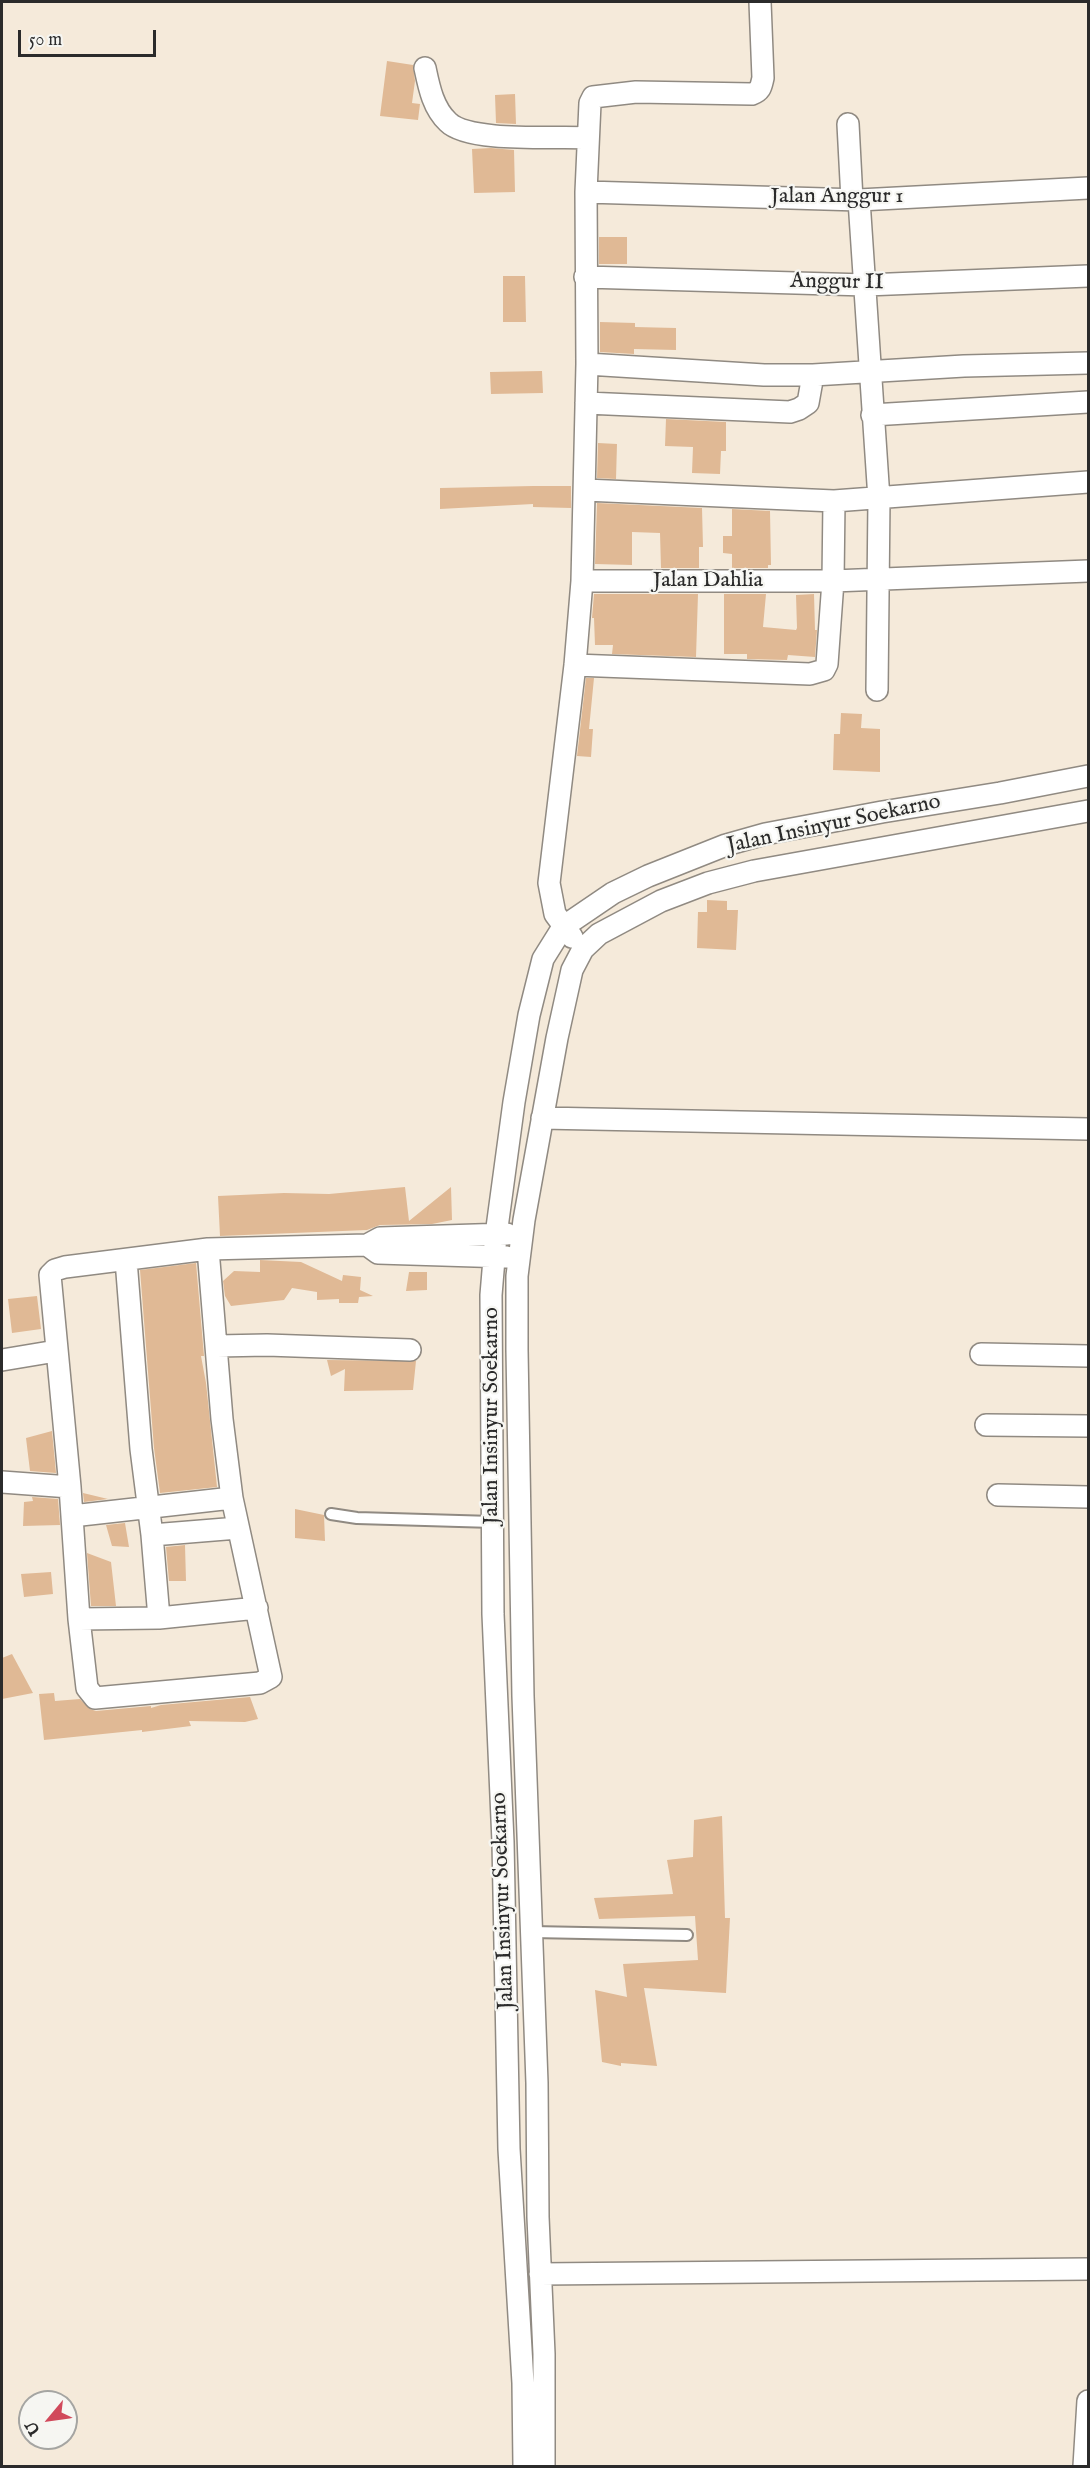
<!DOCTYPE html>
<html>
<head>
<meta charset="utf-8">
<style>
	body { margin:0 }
	#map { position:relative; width:1090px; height:2468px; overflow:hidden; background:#f5eada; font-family:"IM FELL English",serif }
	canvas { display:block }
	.frame { position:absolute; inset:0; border:3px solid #2b2b2b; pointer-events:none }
	.north { position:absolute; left:18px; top:2390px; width:60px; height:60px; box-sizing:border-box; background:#f6f6f2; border:2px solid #a5a5a2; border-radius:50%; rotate:241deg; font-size:16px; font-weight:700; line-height:24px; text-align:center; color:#2b2b2b }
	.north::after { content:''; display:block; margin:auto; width:21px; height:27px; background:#d1495b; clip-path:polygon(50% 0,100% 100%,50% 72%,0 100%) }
	.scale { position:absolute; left:18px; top:30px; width:138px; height:27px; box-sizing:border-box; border:3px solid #2b2b2b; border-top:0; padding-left:8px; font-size:18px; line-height:21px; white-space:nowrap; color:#2b2b2b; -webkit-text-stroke:4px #f6f6f2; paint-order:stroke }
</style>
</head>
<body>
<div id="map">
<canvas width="1090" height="2468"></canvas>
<div class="frame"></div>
<div class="north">U</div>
<div class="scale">50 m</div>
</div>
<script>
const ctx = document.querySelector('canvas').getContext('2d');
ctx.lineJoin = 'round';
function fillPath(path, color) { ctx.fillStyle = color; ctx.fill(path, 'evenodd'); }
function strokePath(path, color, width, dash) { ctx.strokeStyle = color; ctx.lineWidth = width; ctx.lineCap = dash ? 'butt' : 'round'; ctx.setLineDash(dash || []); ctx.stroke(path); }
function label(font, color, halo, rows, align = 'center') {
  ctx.font = font + ' "IM FELL English",serif'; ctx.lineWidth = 4.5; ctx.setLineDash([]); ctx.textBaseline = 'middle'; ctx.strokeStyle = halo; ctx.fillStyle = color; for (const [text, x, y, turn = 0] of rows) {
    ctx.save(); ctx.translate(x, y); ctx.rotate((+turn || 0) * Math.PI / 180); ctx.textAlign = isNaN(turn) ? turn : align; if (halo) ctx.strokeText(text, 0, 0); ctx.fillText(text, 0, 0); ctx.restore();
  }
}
fillPath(new Path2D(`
	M387,61l26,4 2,16 -3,22 8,1 -2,16 -38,-4z
	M515,94l1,30 -20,-1 -1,-28z
	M491,148l23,2 1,42 -41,1 -2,-44z
	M599,237h28v27h-28z
	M503,276h22l1,46h-23z
	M600,322l35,1v4l41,1v22l-42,-1v5l-34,-2z
	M542,371l1,22 -52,1 -1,-22z
	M666,419l60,3v29h-5l-1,23 -28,-1 1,-26 -28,-1z
	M598,443l19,1 -1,35 -19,-1z
	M533,486h38v22l-38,-1v-3l-93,5v-21z
	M597,503l105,5 1,39h-4v21h-38l-1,-35 -28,-1v33l-37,-1z
	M732,509l38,2 1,54h-3v3h-36v-14l-9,-1v-17h9z
	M594,594h104l-2,63 -84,-3 1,-9h-18l-1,-27h-2z
	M724,594h42l-3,33 33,3 1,-2 -1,-33 18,-1 1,36h2l-2,27 -27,-2 -1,5 -40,-1v-5h-23z
	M586,678h8l-5,51h4l-2,28 -14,-1z
	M841,713l21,1 -1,14 19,1v43l-47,-2 1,-36h6z
	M707,900l20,1v9h11l-2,40 -39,-2 1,-36h9z
	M405,1187l4,34 42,-34 1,33 -20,4 -52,1 -13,5 -147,6 -2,-40 66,-3 45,1z
	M260,1260l41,2 41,19 1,-6 18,2 -1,13 13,6 -14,1 -1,6h-19v-4l-22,1v-8l-25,-4 -8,12 -53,6 -6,-10 -2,-15 11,-10 26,1z
	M196,1263l8,93h-3l5,27 11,104 -57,6 -6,-45 -14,-178z
	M409,1272h18v18l-21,1z
	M37,1296l4,33 -29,4 -4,-34z
	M327,1360l89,1 -3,29 -69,1 1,-22 -14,7z
	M52,1431l4,42 -26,-2 -4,-33z
	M83,1493l25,6 -24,3z
	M32,1497l26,2 2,26 -37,1 1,-24 9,-1z
	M295,1509l29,6 1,26 -30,-3z
	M125,1523l4,24 -17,-1 -6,-21z
	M185,1545l1,36h-17l-3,-34z
	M87,1553l24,9 5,44h-25z
	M51,1572l2,22 -29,3 -3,-23z
	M12,1654l21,39 -31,6v-41z
	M54,1693l1,8 25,-2 10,10 6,2 55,-5v2l10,-3 89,-8 8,22 -13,3 -56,-1 2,5 -49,6v-2l-98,10 -5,-46z
	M722,1816l3,102h5l-4,75 -82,-5 13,78 -36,-3v3l-19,-4 -7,-72 32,7 -4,-33 75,-4 -3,-44 -96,3 -5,-21 79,-4 -6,-34 26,-3 1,-37z`), '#e0b995');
const service = new Path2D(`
	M331,1514l26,4 136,4
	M532,1932l155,3`);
const minor = new Path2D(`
	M425,68c4,19 8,40 23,54 21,21 109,14 140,16
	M848,124l4,76
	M586,192l273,8 229,-12
	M859,200l20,299 -2,191
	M585,277l281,8 222,-9
	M587,364l177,11h49l151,-9 124,-3
	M586,403l204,9 9,-3 9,-6 5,-28
	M872,415l216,-13
	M585,490l249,11 254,-19
	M582,581h251l255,-10
	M575,665l235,9 14,-4 3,-6 6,-83 1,-80
	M572,937l-17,-23 -6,-31 26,-218 7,-84 5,-217 -1,-172 4,-89 3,-6 43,-5 116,2c9,-3 9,-8 11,-16l-3,-76
	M542,1118l546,11
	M367,1245l11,8 129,4
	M126,1260l15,189 11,86 7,83
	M217,1346l50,-1 143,5
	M981,1354l107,2
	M2,1360l54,-9
	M986,1425l102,1
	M2,1482l68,5
	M998,1495l90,2
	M72,1516l160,-18
	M152,1535l86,-7
	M257,1608l-98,10 -80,1 -9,-132 -20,-212 5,-5 10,-3 143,-18 159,-4 13,-7 127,-4
	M79,1619l8,69 8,10 165,-15 11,-6 -39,-179 -10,-79 -14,-170
	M540,2274l548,-5
	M524,2466l-1,-83 -14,-234 -6,-307 -10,-228 -2,-319 5,-60 18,-133 15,-87 14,-56 20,-32 50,-34 35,-17 78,-31 39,-11 117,-22 118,-19 88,-17
	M544,2466v-112l-6,-137 -1,-134 -14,-387 -6,-346v-74l7,-56 33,-182 15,-68 11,-21 16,-15 62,-33 47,-18 46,-12 334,-60
	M1084,2466l4,-65`);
strokePath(service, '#908a82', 14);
strokePath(minor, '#908a82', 24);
strokePath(service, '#fff', 10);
strokePath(minor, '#fff', 21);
label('22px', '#2b2b2b', '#f6f6f2', [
	["Jalan Anggur 1",837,197],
	["Anggur II",837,283,1],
	["Jalan Dahlia",708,581],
	["Jalan Insinyur Soekarno",834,825,-12],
	["Jalan Insinyur Soekarno",492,1416,-90],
	["Jalan Insinyur Soekarno",504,1901,-92]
]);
</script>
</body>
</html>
